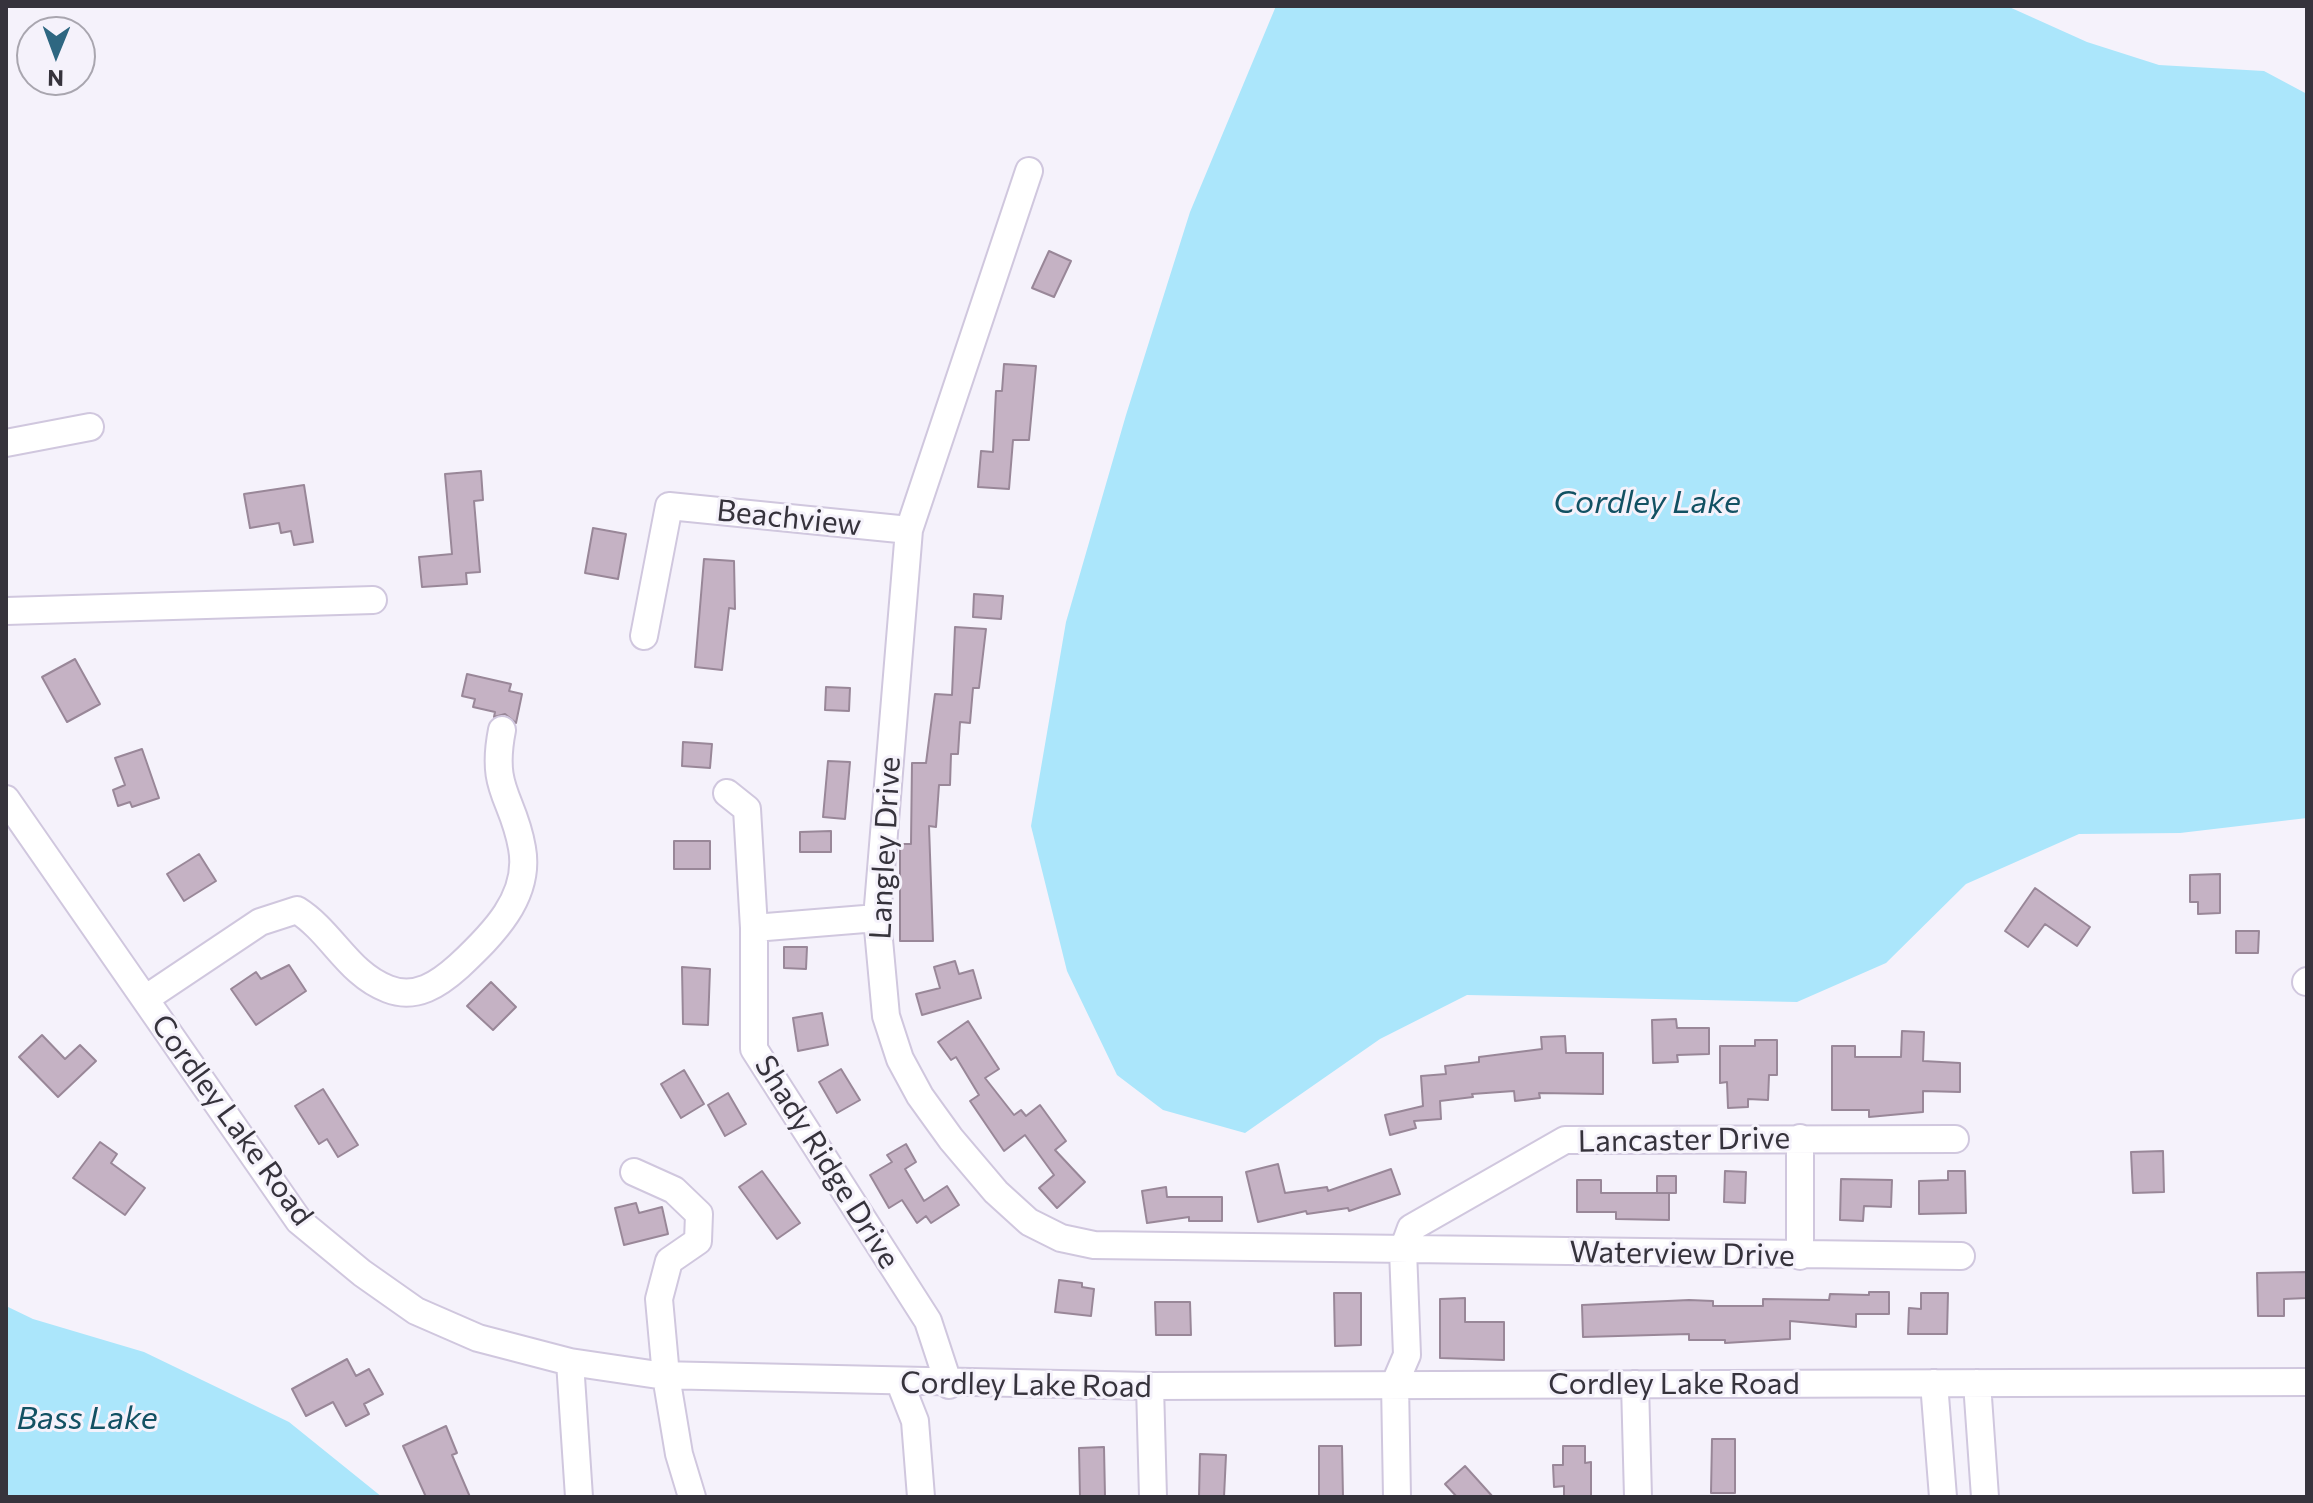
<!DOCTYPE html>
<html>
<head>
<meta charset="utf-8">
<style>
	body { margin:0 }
	#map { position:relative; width:2313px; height:1503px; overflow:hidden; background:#f5f2fb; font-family:Commissioner,sans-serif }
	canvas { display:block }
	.frame { position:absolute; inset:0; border:8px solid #36333c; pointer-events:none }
	.north { position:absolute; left:16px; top:16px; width:80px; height:80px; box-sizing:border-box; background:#f5f2fb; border:2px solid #a9a6af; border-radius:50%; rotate:181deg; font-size:22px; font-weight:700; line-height:32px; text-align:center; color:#36333c }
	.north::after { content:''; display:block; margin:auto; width:28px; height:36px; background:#2e6781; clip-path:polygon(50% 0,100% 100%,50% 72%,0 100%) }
</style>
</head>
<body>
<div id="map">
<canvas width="2313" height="1503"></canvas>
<div class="frame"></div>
<div class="north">N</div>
</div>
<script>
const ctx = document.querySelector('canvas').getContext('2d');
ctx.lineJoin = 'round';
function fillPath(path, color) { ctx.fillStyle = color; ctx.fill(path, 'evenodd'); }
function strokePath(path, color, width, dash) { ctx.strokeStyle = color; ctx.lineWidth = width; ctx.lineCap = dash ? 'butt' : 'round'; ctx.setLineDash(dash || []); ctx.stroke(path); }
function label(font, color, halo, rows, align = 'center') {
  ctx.font = font + ' Commissioner,sans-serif'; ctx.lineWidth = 6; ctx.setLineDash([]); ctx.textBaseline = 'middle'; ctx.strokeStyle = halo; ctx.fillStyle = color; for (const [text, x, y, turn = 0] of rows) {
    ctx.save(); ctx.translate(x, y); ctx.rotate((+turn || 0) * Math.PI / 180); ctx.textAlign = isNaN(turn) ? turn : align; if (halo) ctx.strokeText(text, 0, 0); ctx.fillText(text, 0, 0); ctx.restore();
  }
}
fillPath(new Path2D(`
	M1276,6h731l80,36 72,23 105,6 43,23v724l-127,15 -101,1 -113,50 -80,79 -89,39 -330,-7 -87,44 -135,94 -82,-23 -46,-35 -50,-104 -36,-145 35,-204 60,-207 64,-203z
	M6,1306l27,13 111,33 145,70 93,75h-376z`), '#abe6fb');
const building = new Path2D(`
	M1049,251l22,10 -17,36 -22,-9z
	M1004,364l32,2 -7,74h-16l-4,49 -31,-2 3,-36 12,1 3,-61h6z
	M481,471l2,29 -9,1 6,71 -14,1 1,11 -45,3 -3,-30 33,-3 -7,-80z
	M304,485l9,57 -19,3 -3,-14 -10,2 -2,-10 -29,5 -6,-34z
	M593,528l33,6 -8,45 -33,-6z
	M704,559l30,2 1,48 -6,-1 -7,62 -27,-3z
	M974,594l29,2 -2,23 -28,-2z
	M955,627l31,2 -7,59h-6l-3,35 -10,-1 -2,32h-7l-1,31h-11l-3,42 -7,-1 4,115h-33v-97h11l1,-81h14l9,-69 17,1z
	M75,659l25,45 -33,18 -25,-45z
	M467,674l44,10 -2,7 13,3 -6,29 -11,-9 -11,3 1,-5 -22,-5 2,-8 -13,-3z
	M826,687l24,1 -1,23 -24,-1z
	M683,742l29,2 -2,24 -28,-2z
	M142,749l17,49 -27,9 -2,-5 -12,4 -5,-16 12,-5 -10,-27z
	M828,761l22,1 -5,57 -22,-2z
	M831,831v21h-31v-20z
	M674,841h36v28h-36z
	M199,854l17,27 -32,20 -17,-27z
	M2220,874v39l-22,1v-12h-8v-27z
	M2035,888l55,39 -13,19 -32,-22 -17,23 -23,-16z
	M2236,931h23l-1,22h-22z
	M784,947h23l-1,22 -22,-1z
	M955,961l4,13 14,-4 8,28 -59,17 -6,-21 24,-6 -6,-21z
	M289,965l17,26 -50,34 -25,-36 25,-17 5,7z
	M682,967l28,2 -2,56 -25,-1z
	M491,982l25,25 -23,23 -26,-24z
	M822,1013l6,32 -30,6 -5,-33z
	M1676,1019l1,9h32v26l-32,1 1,7 -25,1 -1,-43z
	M968,1021l31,48 -14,9 29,37 7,-5 5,6 14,-11 26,36 -11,9 30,32 -28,26 -18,-20 15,-13 -29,-40 -21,16 -34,-50 9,-6 -23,-38 -5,3 -13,-18z
	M1902,1031l22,1 -1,29 37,2v29l-37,-1v21l-54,5v-7h-37v-64h23v11h46z
	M42,1035l23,24 15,-14 16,16 -38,36 -39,-40z
	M1565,1036l1,17h37v41l-64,-1 1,5 -25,3 -1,-10 -42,3 1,3 -33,4 1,18 -27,2 2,7 -26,7 -5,-20 38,-9 -2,-30 25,-2 -1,-8 34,-4v-5l63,-8 -1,-12z
	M1755,1040h22v35h-8l-1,25 -20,-1v8l-20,1 -1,-26 -7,1v-37h35z
	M841,1069l19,31 -23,13 -18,-31z
	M684,1070l20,34 -23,14 -20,-34z
	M323,1089l35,56 -20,12 -11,-18 -8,5 -24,-38z
	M728,1093l18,31 -21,12 -17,-31z
	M100,1142l17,12 -6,9 34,25 -20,27 -52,-37z
	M906,1144l10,18 -11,7 19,32 23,-15 12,19 -28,18 -5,-7 -9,7 -15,-23 -13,8 -19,-33 22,-13 -5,-7z
	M2163,1151l1,41 -31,1 -2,-41z
	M1278,1164l7,29 42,-6 1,4 63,-22 9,25 -51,17 -1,-3 -41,6 -1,-3 -48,11 -12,-50z
	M762,1171l38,52 -23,16 -38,-52z
	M1725,1171l21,1 -1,31 -21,-1z
	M1948,1171h17l1,42 -47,1v-33l29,-1z
	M1657,1176h19v17h-19z
	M1841,1179l51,1 -1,27 -27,-1 -1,15 -23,-1z
	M1577,1180h24v13h68v27l-53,-1v-7h-39z
	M1166,1187l1,10h55v24h-33v-4l-42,6 -5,-32z
	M636,1203l3,10 23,-6 6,27 -44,11 -9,-37z
	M2307,1272v26l-23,1v17h-26l-1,-43z
	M1059,1280l23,3v4l12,2 -3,27 -36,-4z
	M1869,1292h20v22h-33v13l-66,-6v18l-65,4v-3h-36v-6l-106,3 -1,-32 107,-5 24,1v5h50v-7l66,1 1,-6 39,1z
	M1334,1293h27v52l-26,1z
	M1921,1293h27l-1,41h-39l1,-26 12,1z
	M1465,1298v24h39v38l-64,-2v-59z
	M1155,1302h35l1,33h-35z
	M347,1359l9,17 13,-7 14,25 -19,10 5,10 -23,12 -13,-24 -27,14 -14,-27z
	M446,1426l11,27 -5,2 18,42h-44l-23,-51z
	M1712,1439h23v54h-24z
	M1319,1446h23l1,51h-24z
	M1563,1446h22v17l6,-1v35h-27v-11l-10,1 -1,-22h10z
	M1104,1447l1,50h-25l-1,-49z
	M1200,1454l26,1 -2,42h-25z
	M1465,1466l28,31h-36l-12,-13z`);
fillPath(building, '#c5b2c4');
strokePath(building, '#998798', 2);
const minor = new Path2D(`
	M1029,171l-120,359 -32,388 9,98 14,43 20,37 31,43 45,53 33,30 32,16 33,7 867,11
	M6,443l84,-16
	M6,611l367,-11
	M644,636l25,-130 240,24
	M727,793l20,16 7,119v121l174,272 21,64
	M6,799l293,422 63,52 54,38 62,27 92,24 88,13 492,11 1157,-4
	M754,928l123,-10
	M2306,982l1,-1
	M145,999l115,-77 37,-12c35,22 51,64 91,79 28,11 51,-5 71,-23 33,-31 72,-69 63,-118 -9,-52 -32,-57 -20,-118
	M1800,1138v118
	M634,1172l40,18 25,24 -1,27 -29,20 -10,38 7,77 13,78 13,43
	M570,1362l9,135
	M900,1383l15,38 6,76
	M1934,1383l9,114
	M1977,1383l8,114
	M1635,1384l3,113
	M1150,1386l3,111
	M1397,1497l-2,-114 12,-28 -4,-105 8,-22 154,-88 390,-1`);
strokePath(minor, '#d0c7de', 30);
strokePath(minor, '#fff', 26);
label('30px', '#36333c', '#f5f2fb', [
	["Beachview",789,518,6],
	["Langley Drive",885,848,-87],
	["Cordley Lake Road",232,1120,54],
	["Lancaster Drive",1684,1140,-1],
	["Shady Ridge Drive",827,1162,58],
	["Waterview Drive",1682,1254,1],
	["Cordley Lake Road",1674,1384],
	["Cordley Lake Road",1026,1385,1]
]);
label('italic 32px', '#125163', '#f5f2fb', [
	["Cordley Lake",1647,502],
	["Bass Lake",87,1418]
]);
</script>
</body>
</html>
